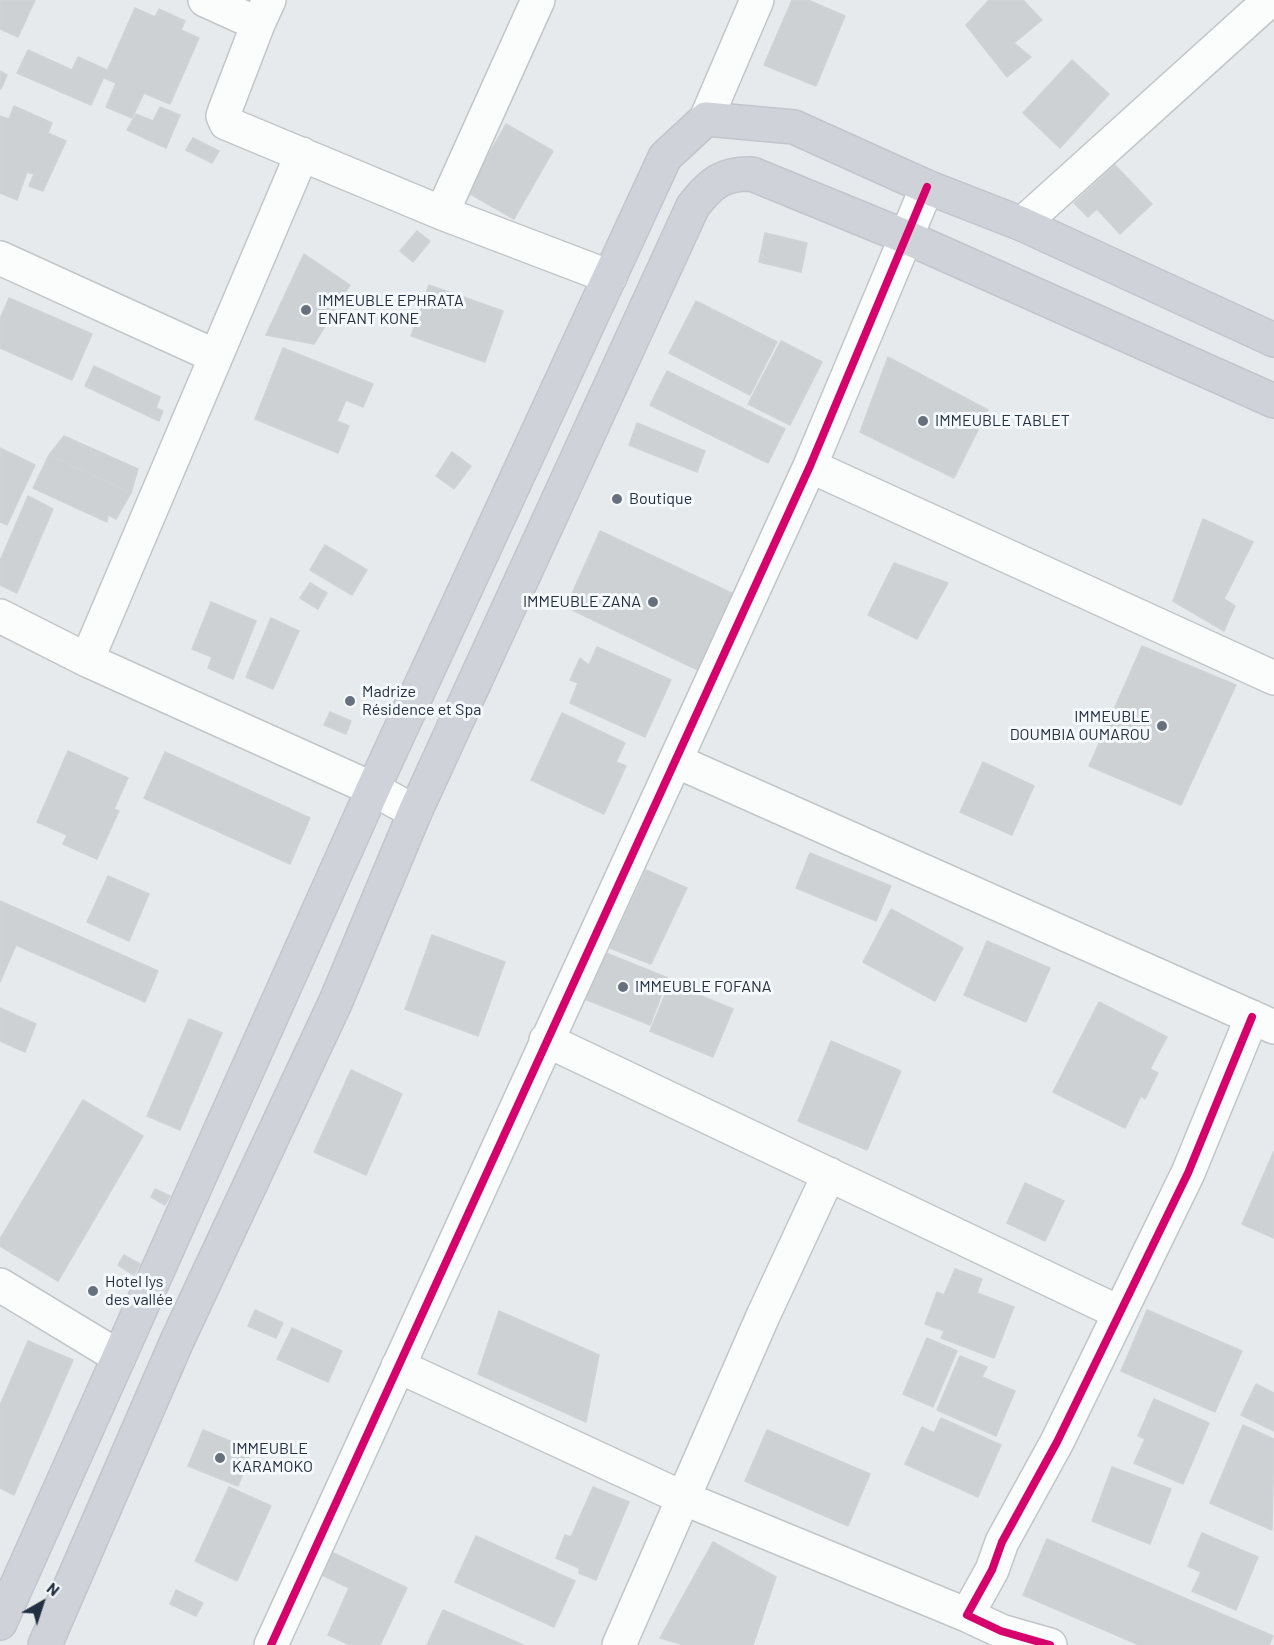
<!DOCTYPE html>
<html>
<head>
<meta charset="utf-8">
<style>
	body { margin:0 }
	#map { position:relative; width:1274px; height:1645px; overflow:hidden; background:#e7eaed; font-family:Barlow,sans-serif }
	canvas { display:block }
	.north { position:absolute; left:12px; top:1573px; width:60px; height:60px; -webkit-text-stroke:4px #f6f9fb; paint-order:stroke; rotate:39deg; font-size:16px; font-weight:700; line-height:24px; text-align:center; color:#223043 }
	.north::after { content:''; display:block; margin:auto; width:21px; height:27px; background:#223043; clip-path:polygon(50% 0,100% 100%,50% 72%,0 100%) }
</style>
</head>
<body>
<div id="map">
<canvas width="1274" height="1645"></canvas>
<div class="north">N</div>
</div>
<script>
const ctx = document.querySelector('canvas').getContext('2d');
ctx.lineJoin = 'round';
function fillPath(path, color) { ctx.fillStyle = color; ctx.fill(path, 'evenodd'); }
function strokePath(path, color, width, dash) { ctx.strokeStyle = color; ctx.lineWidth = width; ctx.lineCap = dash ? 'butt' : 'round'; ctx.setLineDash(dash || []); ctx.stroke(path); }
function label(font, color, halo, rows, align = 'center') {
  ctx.font = font + ' Barlow,sans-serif'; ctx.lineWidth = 6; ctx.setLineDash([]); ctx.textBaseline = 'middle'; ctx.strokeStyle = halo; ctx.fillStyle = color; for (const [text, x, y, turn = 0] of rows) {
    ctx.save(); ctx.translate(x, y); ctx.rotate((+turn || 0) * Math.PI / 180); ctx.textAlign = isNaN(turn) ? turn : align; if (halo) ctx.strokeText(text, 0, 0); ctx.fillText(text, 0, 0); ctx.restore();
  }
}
const building = new Path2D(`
	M0,0h35l-17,37 -18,-8z
	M792,0h16l37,16 -29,70 -52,-21z
	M989,0h34l19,20 -28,23 17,14 -24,20 -41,-52z
	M135,8l20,9 4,-8 26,12 -4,9 18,8 -29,66 -26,-11 -12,25 -26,-11 10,-24 -12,-5z
	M28,50l44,20 6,-13 29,13 -16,35 -74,-32z
	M1072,60l37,34 -49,54 -37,-35z
	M0,71l7,4 -6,14h-1z
	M14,106l38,17 -4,10 18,8 -23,50 -14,-5 5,-12 -7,-2 -10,28 -17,-7v-77l9,3z
	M160,107l20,8 -14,33 -39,-18 9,-16 17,7z
	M506,124l47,27 -39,68 -47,-27z
	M193,138l26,13 -7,12 -26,-13z
	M1115,165l37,39 -32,30 -23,-25 -9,8 -14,-14z
	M417,231l13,10 -17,21 -13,-11z
	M765,233l42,10 -6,29 -42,-10z
	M304,254l46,31 -36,59 -48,-9z
	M429,285l74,26 -18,51 -74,-26z
	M9,298l83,36 -20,46 -72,-32v-29z
	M696,301l81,41 -27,53 -81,-42z
	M781,341l41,21 -32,63 -42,-21z
	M283,348l90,36 -10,23 -17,-7 -9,21 12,5 -11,27 -83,-34z
	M888,357l100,53 -34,68 -94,-46z
	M94,366l66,31 -4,11 7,3 -4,10 -74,-35z
	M667,371l118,58 -17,34 -118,-58z
	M637,423l68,28 -8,21 -68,-27z
	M64,436l74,33 -7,24 -82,-38z
	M0,448l35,17 -28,60 -7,-3z
	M452,452l19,14 -17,23 -18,-13z
	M49,455l82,38 -15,26 -8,-4 -1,7 -74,-34z
	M28,496l25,13 -36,84 -17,-8v-24z
	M1203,519l50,23 -29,57 11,7 -11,25 -51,-30z
	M600,531l140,66 -36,76 -138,-66z
	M325,545l42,25 -15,25 -42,-25z
	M894,563l54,20 -31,56 -49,-24z
	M310,583l17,10 -9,16 -18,-11z
	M211,602l45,19 -23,58 -25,-11 4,-11 -20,-8z
	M271,618l28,13 -26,58 -27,-12z
	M1142,646l94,39 -55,120 -92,-39z
	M597,647l74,33 -26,57 -75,-34 8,-20 -8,-3 10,-22 9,7z
	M330,712l21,9 -5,13 -22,-9z
	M562,713l63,30 -9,19 10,4 -22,48 -73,-34z
	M68,751l60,27 -14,31 5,2 -22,48 -34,-15 4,-9 -30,-13z
	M165,752l145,66 -20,46 -146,-66z
	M983,762l51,24 -22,49 -52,-23z
	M810,853l81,33 -15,35 -80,-33z
	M646,870l41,18 -36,76 -41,-16z
	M108,876l41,18 -20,47 -42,-19z
	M0,901l158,70 -13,31 -129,-57 -16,37z
	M891,909l72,39 -28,53 -72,-39z
	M432,935l73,27 -27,74 -73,-27z
	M987,941l63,27 -24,54 -62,-27z
	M596,949l72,29 -18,47 -73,-29z
	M670,983l63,26 -20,48 -63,-26z
	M1099,1002l68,35 -17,32 8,4 -13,26 -4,-3 -16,32 -72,-36z
	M0,1008l36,16 -11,28 -25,-11z
	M189,1019l33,14 -42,97 -33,-14z
	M831,1041l70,30 -34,79 -69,-29z
	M351,1070l51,24 -36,81 -52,-23z
	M83,1100l60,36 -85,145 -58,-35v-7z
	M1274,1151v87l-32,-14z
	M1025,1183l39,18 -19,40 -38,-18z
	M155,1189l15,7 -5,9 -14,-8z
	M124,1255l16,9 -6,11 -16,-10z
	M955,1269l27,10 -5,14 37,14 -20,51 -53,-20 3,-7 -19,-7 12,-32 7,3z
	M255,1310l28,13 -7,15 -28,-12z
	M1147,1310l95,41 -27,61 -94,-41z
	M499,1311l100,44 -13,67 -108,-48z
	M292,1328l50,23 -14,31 -51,-23z
	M927,1338l30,13 -24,56 -30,-13z
	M28,1341l45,19 -59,135 -14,-7v-83z
	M960,1356l27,11 -5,10 33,14 -19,45 -59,-26z
	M1256,1384l18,9v38l-33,-16z
	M1154,1399l55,24 -26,61 -49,-21 11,-24 -7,-3z
	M941,1418l60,27 -23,52 -73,-33 17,-37 12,6z
	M1243,1425l31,14 -2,91 -62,-27z
	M203,1430l49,20 -14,36 -50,-20z
	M767,1430l103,44 -22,52 -103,-45z
	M1112,1467l59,22 -21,55 -58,-23z
	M229,1487l42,19 -34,75 -42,-20z
	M593,1487l36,15 -33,78 -17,-7v-5l-23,-10 9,-23 6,2z
	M1202,1533l56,24 -22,53 -44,-19 9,-19 -13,-6z
	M476,1536l99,45 -21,46 -99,-45z
	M1047,1539l226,97 -4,9h-130l-116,-50z
	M713,1542l63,35 -23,68h-69l-24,-7z
	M327,1550l80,38 -27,57h-30l-22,-10 21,-47 -33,-16z
	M176,1590l27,13 -7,13 -26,-12z
	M443,1610l80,35h-96z`);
fillPath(building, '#ced1d4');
strokePath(building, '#cfd3d6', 1.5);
const minor = new Path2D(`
	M205,0l53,24 11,-24
	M258,24l-33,86 -2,6 3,7 216,90 168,64
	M706,119l51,-119
	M442,213l96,-213
	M1022,224l248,-224
	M0,258l215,98
	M810,466l464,212
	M0,616l87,44 286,129 42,23
	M87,660l215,-506
	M676,761l598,266
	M546,1040l574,273
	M0,1285l119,72
	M398,1366l285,132 284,117
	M271,1645l539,-1179 117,-279
	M619,1645l144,-329 66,-142
	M1050,1645l-49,-14 -34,-16 25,-45 10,-28 55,-100 131,-269 64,-156`);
const major = new Path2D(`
	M0,1623l373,-834 292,-632 41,-38 88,8 133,60 95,37 252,116
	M45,1645l132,-304 159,-340 79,-189 278,-606c18,-23 30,-33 59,-32l154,63 368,164`);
strokePath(minor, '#c2c6c8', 36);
strokePath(major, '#c2c6cc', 36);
strokePath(minor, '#fbfcfc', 33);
strokePath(major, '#cfd2d8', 33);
strokePath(new Path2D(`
	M271,1645l539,-1179 117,-279
	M1050,1645l-49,-14 -34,-16 25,-45 10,-28 55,-100 131,-269 64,-156`), '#d6006c', 8);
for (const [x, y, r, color] of [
	[306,310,6,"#67717e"],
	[923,421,6,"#67717e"],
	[617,499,6,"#67717e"],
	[653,602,6,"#67717e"],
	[350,701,6,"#67717e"],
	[1162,726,6,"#67717e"],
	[623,987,6,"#67717e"],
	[93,1291,6,"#67717e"],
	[220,1458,6,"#67717e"]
]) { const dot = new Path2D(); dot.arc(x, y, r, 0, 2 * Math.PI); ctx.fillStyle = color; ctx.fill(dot); strokePath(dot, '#f6f9fb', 2); }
label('16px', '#223043', '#f6f9fb', [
	["IMMEUBLE EPHRATA",318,301],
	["ENFANT KONE",318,319],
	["IMMEUBLE TABLET",935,421],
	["Boutique",629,499],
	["IMMEUBLE ZANA",641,602,"right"],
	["Madrize",362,692],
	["Résidence et Spa",362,710],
	["IMMEUBLE",1150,717,"right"],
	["DOUMBIA OUMAROU",1150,735,"right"],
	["IMMEUBLE FOFANA",635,987],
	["Hotel lys",105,1282],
	["des vallée",105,1300],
	["IMMEUBLE",232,1449],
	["KARAMOKO",232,1467]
], 'left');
</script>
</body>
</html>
